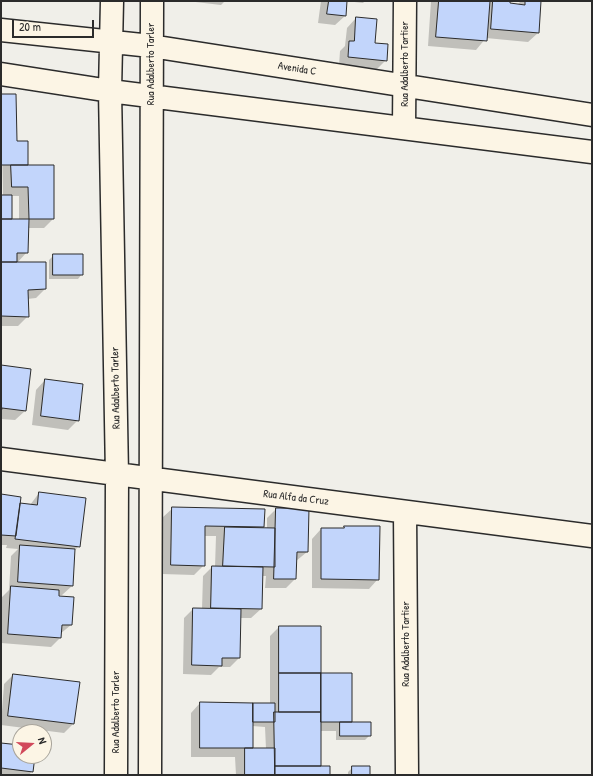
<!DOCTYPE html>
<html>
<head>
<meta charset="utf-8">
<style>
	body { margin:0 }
	#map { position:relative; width:593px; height:776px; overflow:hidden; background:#f0efe9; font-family:"Patrick Hand",sans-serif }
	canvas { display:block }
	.frame { position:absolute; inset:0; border:2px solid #2b2b2b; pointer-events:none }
	.north { position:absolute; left:12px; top:724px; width:40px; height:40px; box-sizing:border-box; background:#fcf5e5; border:1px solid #a8a49b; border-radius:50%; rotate:72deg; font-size:11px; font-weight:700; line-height:16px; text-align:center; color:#2b2b2b }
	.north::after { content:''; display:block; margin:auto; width:14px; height:18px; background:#d1495b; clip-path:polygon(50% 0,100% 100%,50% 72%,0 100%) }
	.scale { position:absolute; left:12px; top:20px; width:82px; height:18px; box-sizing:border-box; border:2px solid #2b2b2b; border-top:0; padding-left:5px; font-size:12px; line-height:14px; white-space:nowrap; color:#2b2b2b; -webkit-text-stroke:3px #fcf5e5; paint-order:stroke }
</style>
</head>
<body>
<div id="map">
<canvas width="593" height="776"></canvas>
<div class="frame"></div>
<div class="north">N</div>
<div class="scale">20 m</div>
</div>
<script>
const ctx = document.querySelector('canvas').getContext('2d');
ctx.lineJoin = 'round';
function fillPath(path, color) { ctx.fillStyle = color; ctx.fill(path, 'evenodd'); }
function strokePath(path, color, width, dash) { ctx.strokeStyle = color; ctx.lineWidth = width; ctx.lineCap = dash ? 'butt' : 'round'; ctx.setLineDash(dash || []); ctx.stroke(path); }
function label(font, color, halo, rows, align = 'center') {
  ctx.font = font + ' "Patrick Hand",sans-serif'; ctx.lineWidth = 3; ctx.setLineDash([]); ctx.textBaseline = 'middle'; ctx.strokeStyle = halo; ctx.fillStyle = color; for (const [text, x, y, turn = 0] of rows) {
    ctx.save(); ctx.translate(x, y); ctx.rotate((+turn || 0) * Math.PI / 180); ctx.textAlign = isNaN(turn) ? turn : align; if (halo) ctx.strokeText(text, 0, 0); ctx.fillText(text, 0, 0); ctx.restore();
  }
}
fillPath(new Path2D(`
	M187,1h38l-4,4z
	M321,1h44l-2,2 -17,-2 -1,15 -10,9 -17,-2z
	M431,1h78v3l8,1 4,-4h19l-2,32 -10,9 -42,-4 -10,12 -48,-4z
	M356,18l30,42 -10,10 -37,-4 1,-15 5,-5 2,-18z
	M1,95l15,47 37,77 -9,9h-16l-1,24 -10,11 28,26 -9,9 -9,1 1,17 -10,10h-17v-130h2zM11,196h8v24h-10z
	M54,255l28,19 -4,5h-29v-19z
	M1,366l28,4 -4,41 -10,9 -14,-1z
	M45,380l33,40 -10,10 -36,-5 4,-35z
	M39,493l40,53 -5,5 -2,35 -10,9h-4v2l14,1 -1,27 -11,9v4l-9,9 -50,-4 1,-46 7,-7 2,-34 7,-7 -12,-1 1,-3h-6v-50l18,9 11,1z
	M173,508l91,2 -1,18h4v-10l9,-9 31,43 -11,9 -1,18 -9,9h-21l1,-12h-5v33l-10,9h-11l-1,40 -9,9h-11l-8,8 -28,-1 1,-56 9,-9h9l1,-33 9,-9h3l1,-31h-12v29l-10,10 -32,-1 1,-57z
	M345,527l33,52 -9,10 -57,-1v-49l9,-10h21z
	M279,627l41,47 31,49 19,12 -5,5h-29v-9h-16v36l9,8h-93l-1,-18h-44v-44l9,-10 70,1v-68zM252,726l13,1 1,22h-14z
	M13,675l60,49 -9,9 -63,-8 3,-41z
	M1,744l19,2v10h14l-2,15 -3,4h-28z
	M353,767l16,8h-21v-3z`), '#0003');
const building = new Path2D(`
	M329,1h18l-1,15 -19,-2z
	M439,1h51l-3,40 -51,-4z
	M493,1h17v2l15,2v-4h16l-2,32 -48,-4z
	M356,17l21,2 -2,24 13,1 -1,17 -39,-4 1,-16h5z
	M1,94h15l1,47h11v24h-27z
	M11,165h43v54h-25l-1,-32h-16z
	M1,195h11v24h-11z
	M1,219h28l-1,34h-11v9h-16z
	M53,254h30v21h-30z
	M1,262h45v27l-18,1 1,27 -28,-1z
	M1,365l30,4 -5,42 -24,-3 -1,5z
	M45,379l38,5 -4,37 -38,-5z
	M39,492l47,6 -6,49 -65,-8 5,-36 17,2z
	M1,494l20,3 -5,39 -15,-1z
	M172,507l93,2 -1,18 -59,-1v40l-34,-1z
	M276,508h33l-1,44h-11l-1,27h-22z
	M344,526h36l-1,54 -58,-1v-51h23z
	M225,527l50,1v39l-52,-1z
	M20,545l55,4 -2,37 -55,-4z
	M212,566l51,1 -1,42 -51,-1z
	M11,586l48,4v6l15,1 -2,28h-10l-1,13 -53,-4z
	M193,608l48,1 -1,49h-18v8l-30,-1z
	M279,626h42v47h-42z
	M279,673h42v39h-42z
	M321,673h31v49h-31z
	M13,674l67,8 -6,42 -66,-8z
	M200,702l53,1v45h-53z
	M253,703h22v19h-22z
	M274,712h47v54h-46z
	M340,722h31v14h-31z
	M1,743l19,2v11h15l-2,16 -32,-4z
	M245,748h30v27h-30z
	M275,766h55v9h-55z
	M352,766h18v9h-18z`);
fillPath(building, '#c2d5fb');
strokePath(building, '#2b2b2b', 1);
const street = new Path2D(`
	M112,1l-2,90 7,384 -1,300
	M1,30l150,16 441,69
	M1,74l109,17 482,61
	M404,128l1,-127
	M1,459l591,77
	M405,512l2,263
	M150,775l2,-774`);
strokePath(street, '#2b2b2b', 25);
strokePath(street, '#fcf5e5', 22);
label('11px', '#2b2b2b', '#fcf5e5', [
	["Rua Adalberto Tarler",151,64,-90],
	["Rua Adalberto Tartier",405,64,-90],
	["Avenida C",297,69,9],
	["Rua Adalberto Tarler",116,388,-91],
	["Rua Alfa da Cruz",296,498,7],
	["Rua Adalberto Tartier",406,644,-90],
	["Rua Adalberto Tarler",116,712,-90]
]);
</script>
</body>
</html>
